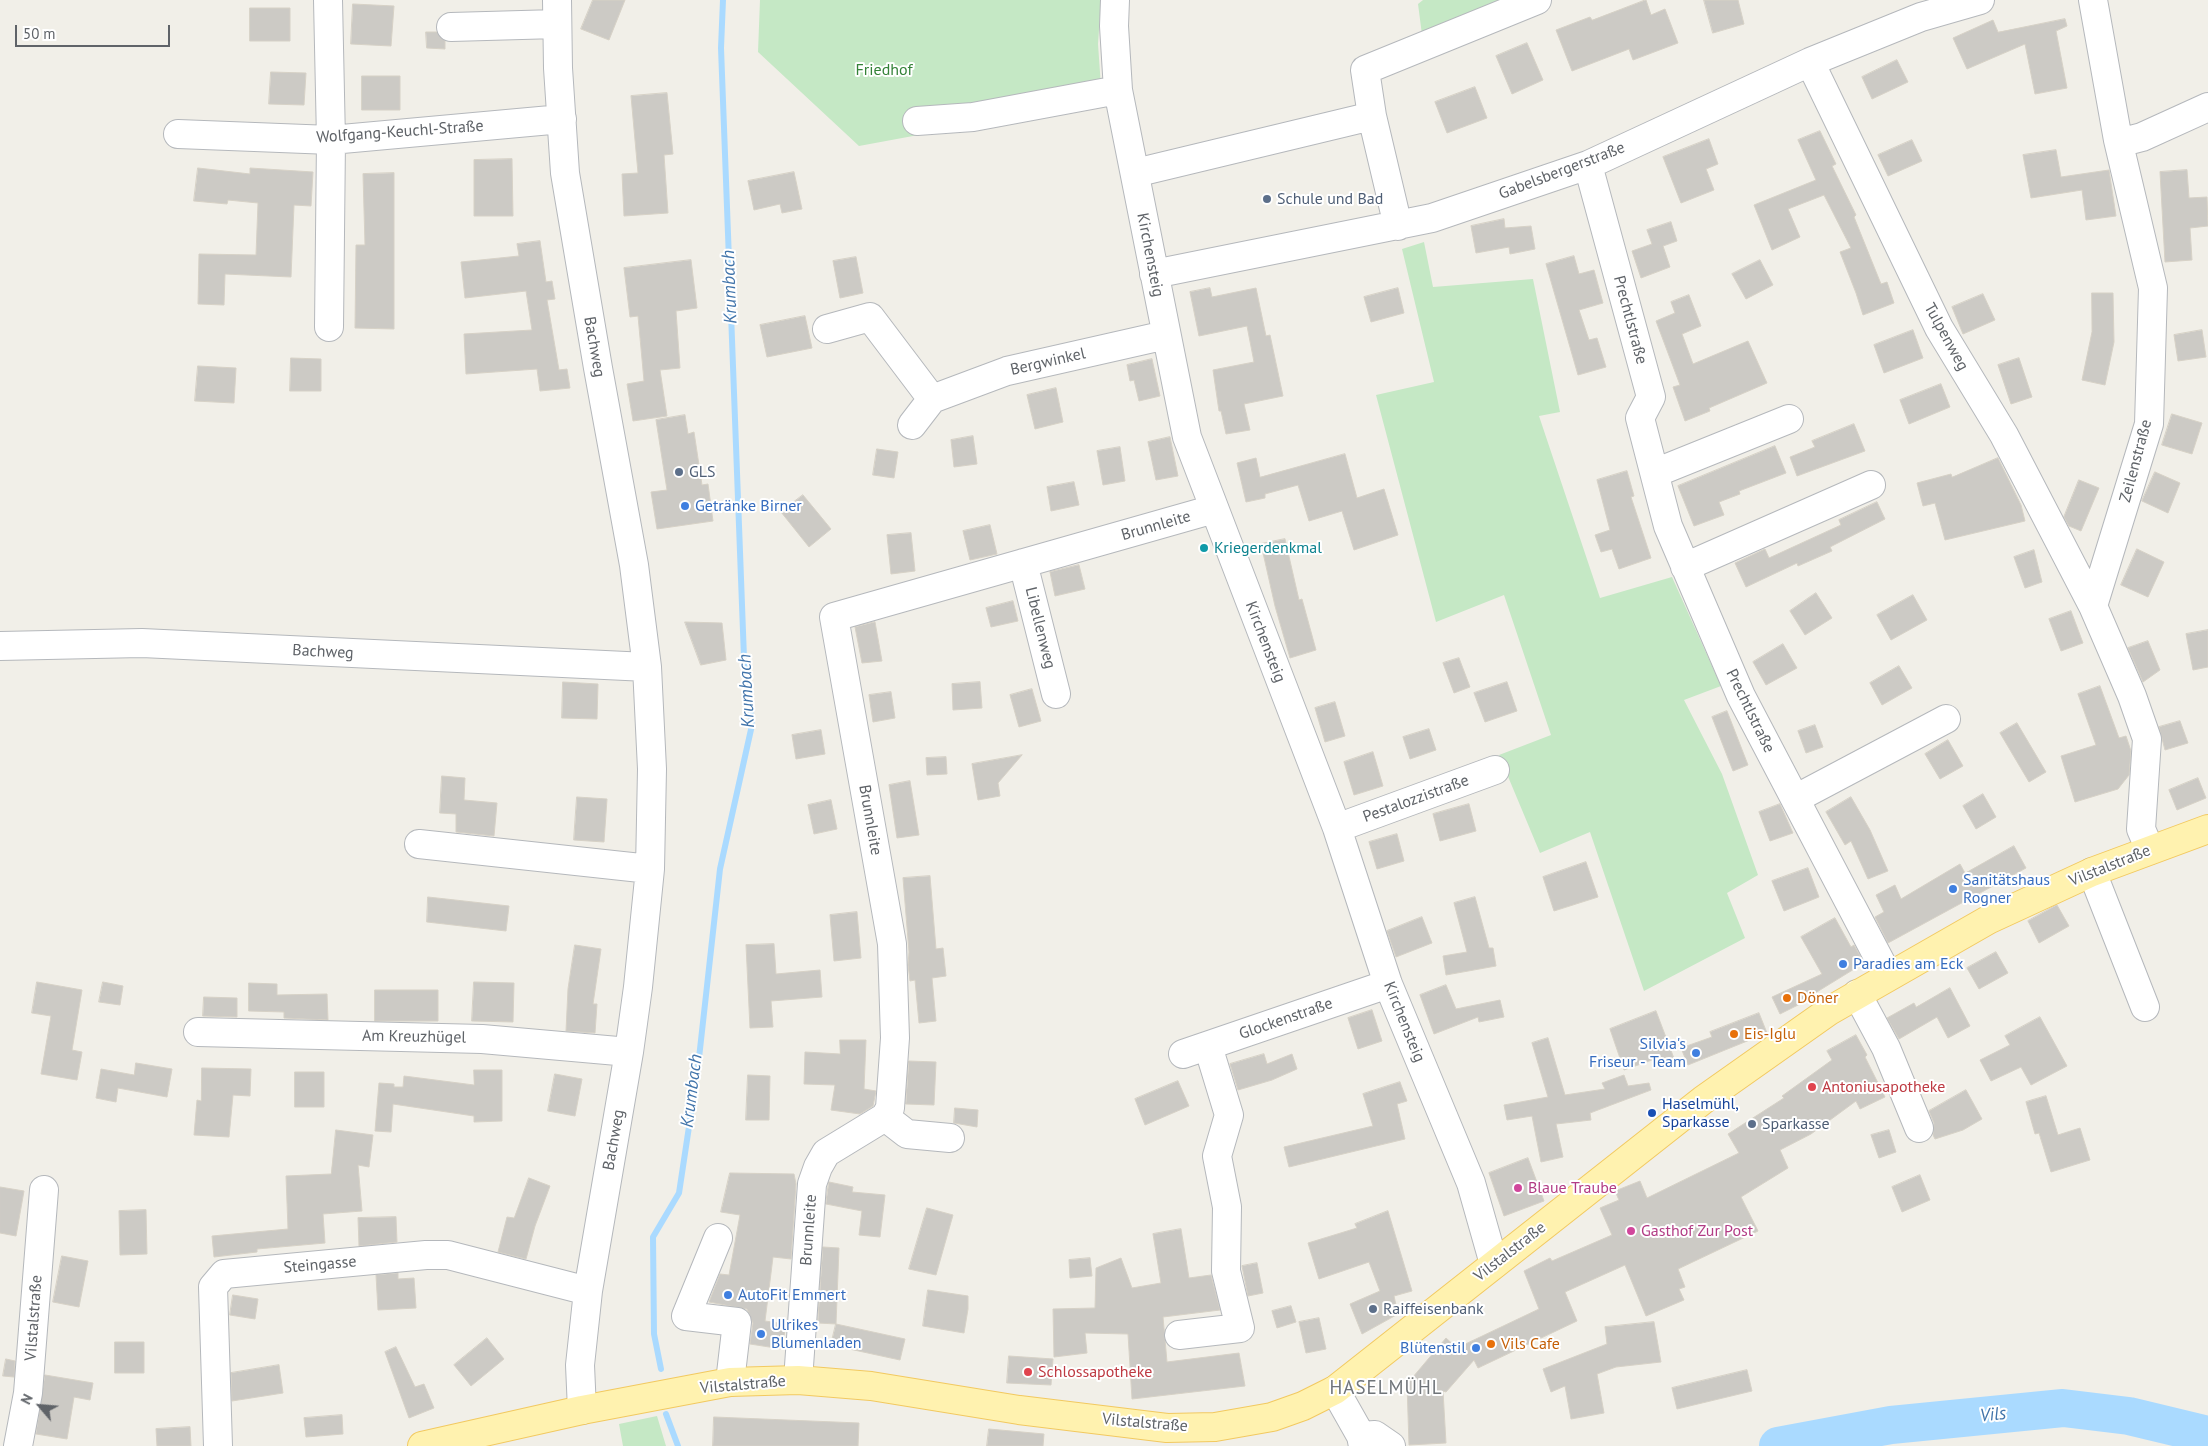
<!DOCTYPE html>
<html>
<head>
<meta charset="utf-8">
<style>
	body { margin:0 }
	#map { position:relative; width:2208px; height:1446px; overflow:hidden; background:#f1efe8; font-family:"PT Sans",sans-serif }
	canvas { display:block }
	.north { position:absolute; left:15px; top:1381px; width:50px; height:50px; -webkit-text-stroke:4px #fff; paint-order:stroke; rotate:297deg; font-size:14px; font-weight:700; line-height:20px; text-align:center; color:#5f6368 }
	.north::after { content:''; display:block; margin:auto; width:18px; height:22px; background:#5f6368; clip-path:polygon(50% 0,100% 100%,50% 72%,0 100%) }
	.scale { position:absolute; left:15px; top:25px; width:155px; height:22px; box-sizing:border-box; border:2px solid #5f6368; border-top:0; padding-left:6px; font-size:15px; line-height:18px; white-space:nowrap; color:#5f6368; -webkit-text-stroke:4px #fff; paint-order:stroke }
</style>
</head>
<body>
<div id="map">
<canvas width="2208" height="1446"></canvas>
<div class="north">N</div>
<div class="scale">50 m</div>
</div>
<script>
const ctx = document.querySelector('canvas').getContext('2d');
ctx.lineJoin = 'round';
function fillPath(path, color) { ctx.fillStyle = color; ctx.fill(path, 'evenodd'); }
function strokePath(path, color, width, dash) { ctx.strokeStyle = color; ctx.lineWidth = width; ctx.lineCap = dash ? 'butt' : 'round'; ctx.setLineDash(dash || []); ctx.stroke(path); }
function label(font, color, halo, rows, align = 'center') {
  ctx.font = font + ' "PT Sans",sans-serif'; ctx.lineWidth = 4; ctx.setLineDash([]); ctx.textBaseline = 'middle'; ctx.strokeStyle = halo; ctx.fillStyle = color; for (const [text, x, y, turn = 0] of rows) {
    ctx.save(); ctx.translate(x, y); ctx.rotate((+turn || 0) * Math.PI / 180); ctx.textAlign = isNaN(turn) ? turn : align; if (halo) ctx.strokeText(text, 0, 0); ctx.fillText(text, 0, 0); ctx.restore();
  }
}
fillPath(new Path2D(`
	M760,0h341l-3,44 4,57 -243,45 -101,-94z
	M1423,0h125l-124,50 -6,-46z
	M1424,242l9,45 100,-8 27,133 -21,4 61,182 72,-21 49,109 -37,14 38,74 36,101 -31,18 18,45 -101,53 -54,-159 -50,21 -41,-98 52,-20 -47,-140 -68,27 -60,-227 58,-13 -32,-133z
	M657,1416l9,30h-43l-4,-22z`), '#c5e8c5');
strokePath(new Path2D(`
	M661,1369l-7,-35 -1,-97 26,-44 19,-126 22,-198 32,-144 -8,-67 -23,-610 2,-48
	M666,1414l12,32`), '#aadaff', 6);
strokePath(new Path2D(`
	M1778,1446l113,-21 172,-17 66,8 79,19`), '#aadaff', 38);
const building = new Path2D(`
	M593,0h32l-16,40 -28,-11z
	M1646,0l5,15 14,-6 13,34 -45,17 -4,-11 -57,22 -16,-41 34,-13 2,3z
	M1704,0h34l6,24 -31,9z
	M353,4l41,2 -3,40 -40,-2z
	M250,8h40v33h-40z
	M2065,19l2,7 -11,5 11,57 -32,6 -10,-50 -58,25 -14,-31 40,-18 5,12z
	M426,32h11l8,9v8l-18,-1z
	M1527,43l16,37 -31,14 -16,-38z
	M1897,60l11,22 -36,17 -10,-22z
	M271,72l35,1 -2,32 -35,-1z
	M362,76h38v34h-38z
	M1475,87l12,31 -40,15 -12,-31z
	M667,93l6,61 -9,1 4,58 -44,3 -2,-42 16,-1 -7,-77z
	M1820,131l16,33 -4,2 24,49 -2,2 27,67 6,-2 7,21 -31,12 -7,-22 -16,-41 11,-4 -27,-53 -36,14 12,28 -28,13 -18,-45 62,-25 -18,-40z
	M1709,139l9,25 -12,5 8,21 -33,13 -18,-46z
	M1912,140l10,21 -34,15 -10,-21z
	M2056,150l5,27 48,-7 7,46 -30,4 -4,-30 -51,8 -8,-43z
	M512,159l1,57h-39v-56z
	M198,168l52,6v-6l63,4 -2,34 -17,-1 -3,72 -66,-3 -1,31 -26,-1 1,-50 57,1 2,-52 -30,-3 -1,4 -33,-3z
	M2187,170l2,28 18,-1 1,29 -18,2 2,32 -27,2 -5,-90z
	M794,172l8,37 -20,4 -2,-9 -26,6 -6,-29z
	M394,173v156l-39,-1 1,-83h9l-2,-71z
	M1504,219l1,9 26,-2 4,23 -25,5 -1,-7 -33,6 -5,-27z
	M1671,222l6,19 -14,5 7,21 -29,11 -9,-27 20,-7 -5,-14z
	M540,241l6,41 6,-1 3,18 -8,1 12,70 8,-1 3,19 -30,3 -3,-22 -71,5 -2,-40 68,-4 -6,-39 -61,7 -4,-36 58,-6 -2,-12z
	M1574,256l5,18 15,-4 9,33 -24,7 10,30 8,-2 9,29 -28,8 -32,-111z
	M856,257l7,36 -23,5 -7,-37z
	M691,260l6,48 -21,3 4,57 -20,2 7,46 -34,5 -6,-37 17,-3 -6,-65 -8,1 -6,-49z
	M1760,260l13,25 -27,14 -14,-25z
	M1210,288l2,9 44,-9 10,48 4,-1 13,61 -39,8 6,26 -24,4 -5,-23h-2l-6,-41 41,-8 -7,-36 -48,10 -9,-44z
	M1398,288l6,25 -33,9 -7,-25z
	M2092,293h21l1,49 -9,43 -23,-5 10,-48z
	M1983,294l12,26 -32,14 -11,-27z
	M1689,295l12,31 -19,8 11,30 55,-23 19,42 -58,25 1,3 -25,10 -12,-34 7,-2 -24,-64 19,-8 -4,-11z
	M805,316l7,32 -45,9 -7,-32z
	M1913,330l10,28 -39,15 -10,-28z
	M2202,330l4,27 -28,4 -4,-26z
	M291,358l30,1v32h-31z
	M2019,358l13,39 -21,7 -13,-39z
	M1152,359l8,37 -21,5 -5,-21 -4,1 -3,-16z
	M198,366l38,2 -2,35 -39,-2z
	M1941,384l9,23 -41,17 -9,-24z
	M1056,388l7,34 -28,7 -8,-34z
	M2172,414l30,9 -10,31 -30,-9z
	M685,415l3,19 6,-2 8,53 6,-1 5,37 -56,8 -6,-37 16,-2 -11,-70z
	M1854,424l11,27 -68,25 -7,-19 25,-10 -3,-6z
	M973,436l4,28 -23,3 -3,-27z
	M1170,437l8,39 -22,4 -8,-38z
	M1775,446l11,27 -47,18 1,3 -21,8 5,13 -30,11 -16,-40z
	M1120,447l5,34 -22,4 -6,-34z
	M877,449l21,3 -4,26 -21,-3z
	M1345,454l12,44 27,-9 14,46 -44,15 -12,-39 -33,10 -11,-36 -33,9v4l-19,4 -9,-39 19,-5 4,19z
	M1998,458l23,47 4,16 -80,19 -10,-37 -12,3 -6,-23 34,-9 1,3z
	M1627,471l7,25 -3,1 20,61 -32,11 -7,-20 -11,3 -6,-17 15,-5 -13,-50z
	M2155,472l25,11 -12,30 -26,-12z
	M2079,480l20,8 -18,43 -12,-5 -5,-9z
	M1074,482l5,23 -28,6 -4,-24z
	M803,495l28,34 -22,18 -28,-35z
	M1877,502l8,17 -55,28 2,4 -34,15 -1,-3 -51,24 -11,-24 30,-14 4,9 72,-33 -2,-5z
	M990,525l7,29 -27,6 -7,-29z
	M911,533l4,38 -24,3 -4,-39z
	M1285,539l14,61 3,-1 14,51 -26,8 -15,-52 -14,-62z
	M2137,549l27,13 -16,35 -27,-12z
	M2034,550l8,32 -17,6 -11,-31z
	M1079,565l6,24 -30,7 -5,-24z
	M1816,593l16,25 -27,17 -15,-24z
	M1913,595l14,25 -36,20 -14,-25z
	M1013,601l5,20 -27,6 -5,-19z
	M2071,611l12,32 -22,8 -12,-32z
	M685,622l37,1 4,37 -25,5z
	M875,622l7,39 -20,2 -7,-36z
	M2208,630v37l-15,3 -7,-36z
	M2148,641l12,29 -17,12 -15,-34z
	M1783,644l14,24 -31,17 -13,-23z
	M1459,658l11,29 -16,6 -11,-30z
	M1899,666l13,22 -30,17 -12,-22z
	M563,682l35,2 -1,35 -35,-1z
	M980,682l2,26 -29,2 -1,-26z
	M1507,682l10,29 -32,11 -11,-29z
	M2100,686l19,52 7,-2 5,15 -2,24 -11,14 -43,13 -14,-46 35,-11 -18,-51z
	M1032,689l9,32 -22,6 -9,-32z
	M891,692l4,26 -22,4 -4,-27z
	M1335,702l10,34 -20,6 -10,-34z
	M1727,711l21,54 -15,6 -21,-54z
	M2180,721l8,22 -23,7 -6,-23z
	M2017,723l29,49 -17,10 -29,-49z
	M1815,725l8,22 -17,6 -8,-22z
	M1429,729l7,21 -26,9 -7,-22z
	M821,730l4,24 -29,5 -4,-24z
	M1948,740l15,26 -23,13 -15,-25z
	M1373,752l10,34 -29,9 -10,-33z
	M1022,755l-24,28 2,13 -22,4 -6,-36z
	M946,757l1,17 -20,1 -1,-17z
	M442,776l23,2 -1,22 33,3 -3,33 -38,-4v-18l-16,-1z
	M2198,778l8,20 -29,12 -8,-20z
	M910,781l9,54 -22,3 -8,-53z
	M1983,794l13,23 -20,12 -13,-23z
	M577,797l30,2 -3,43 -30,-2z
	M1851,797l19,33 18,41 -20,8 -17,-38 -6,4 -19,-33z
	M831,800l6,29 -23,5 -6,-29z
	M1469,804l7,27 -36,10 -7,-27z
	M1780,804l13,29 -23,8 -11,-29z
	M1397,834l7,27 -27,8 -8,-27z
	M2014,846l12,22 -138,75 -13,-26 9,-5 -8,-17 19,-10 6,14 59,-35 5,9z
	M1586,862l12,35 -44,14 -11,-34z
	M1808,868l11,29 -35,14 -12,-30z
	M930,876l6,73 7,-1 3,28 -14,2 4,43 -17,2 -4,-43 -5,1 -2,-16 1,-13 -6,-74z
	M428,897l81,9 -3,25 -79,-9z
	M1475,897l14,51h4l3,18 -50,9 -3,-19 24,-4 -13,-49z
	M2057,905l12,21 -30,17 -11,-22z
	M857,912l4,46 -27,3 -4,-46z
	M1422,917l10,26 -36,14 -9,-26z
	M1835,918l16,29 3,-2 10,18 -57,35 1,2 -28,14 -8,-17 50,-23 -21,-37z
	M774,944l2,30 44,-4 2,27 -51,4 2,26 -23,1 -4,-83z
	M575,945l26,4 -8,55h4l-2,29 -29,-2 2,-42z
	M1996,952l12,21 -29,16 -12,-21z
	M37,982l45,8 -10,60 10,2 -5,28 -36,-6 10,-58 -19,-3z
	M103,982l20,4 -3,19 -21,-3z
	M474,982l40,1 -1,39 -41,-1z
	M249,983l28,1v11l50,-1 1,26 -44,-2v-6l-35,-1z
	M1446,985l10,24 44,-9 4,17 -25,5 -1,-5 -44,17 -14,-39z
	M1950,988l20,38 -22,12 -11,-21 -38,22 -12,-21 27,-15 2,4z
	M375,990h63v31h-63z
	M204,997l33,1v19l-34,-1z
	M1372,1010l10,31 -24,8 -10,-31z
	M1656,1011l19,50 -20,7 -3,-8 -28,10 -14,-41z
	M1759,1013l8,20 -79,32 -7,-17 31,-11 -2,-5z
	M2040,1017l27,49 -36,19 -10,-18 -30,14 -11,-21 30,-15 -5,-9z
	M1856,1035l11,20 -2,2 20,40 -25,12 -4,-8 -45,33 -31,16 8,18 -47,29 17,34 -80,38 7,18 -6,2 5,11 -38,16 -21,-51 -60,27 12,29 -99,47 -4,-8 -28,32 -3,-1 3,52 -37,2 -2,-61 39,-46 11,10 82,-39 -15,-38 26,-13 2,3 60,-26 -12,-27 19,-8 -4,-9 25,-10 7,17 92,-45 -11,-19 56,-36 -2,-2 50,-36 -5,-9z
	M1548,1038l17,57 40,-6 -3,-6 22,-8 4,11 21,-3 2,7 -61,23 1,7 -35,4 7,33 -22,5 -9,-46 -25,4 -3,-15 44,-8 -16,-54z
	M840,1040h26l-2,49 12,2 -3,15 -13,8 -29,-4 4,-25 -31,-1 1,-32 35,2z
	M1264,1054l3,10 25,-10 5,15 -25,11 -34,10 -8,-26z
	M909,1061l27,1 -2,43 -28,-1z
	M136,1063l36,6 -5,28 -49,-9 -2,14 -20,-4 5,-29 33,6z
	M202,1068l49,1 -1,27 -17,-1 -4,42 -35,-2 3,-35 4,1z
	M474,1070h28v51l-28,1v-6l-81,-12 -2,28 -16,-1 4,-48 15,1v3h9l1,-11 70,9z
	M295,1072h29v35h-29z
	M555,1074l27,5 -7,37 -27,-5z
	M748,1075l22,1 -1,44h-23z
	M1178,1081l11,25 -44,19 -10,-26z
	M1400,1082l7,19 -10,3 8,35 -116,28 -5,-20 89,-21 -10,-32z
	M1966,1090l16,29 -19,11 -28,9 -2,-4 1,-12 -5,-12z
	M2046,1096l12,39 22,-7 10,32 -39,12 -12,-39 -4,1 -9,-32z
	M955,1108l23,2 -1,17 -23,-4z
	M336,1130l37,5 -4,32 -11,-2 4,46 -39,3 2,29 -68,6v3l-43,5 -2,-21 76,-7 -2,-53 45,-2z
	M1889,1130l7,22 -17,6 -8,-23z
	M1528,1158l16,43 -40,15 -15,-43z
	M730,1173l64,1 2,10 -5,75 -18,-2 -8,64 21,3 -4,25 -32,-5 3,-21 -6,-14 -38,-7 11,-28 9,1 11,-60 -19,-3z
	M1920,1175l10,25 -28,12 -10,-25z
	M529,1178l21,8 -15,40 -9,33 -28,-7 9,-35 7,1z
	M829,1182l24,5 -1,5 33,3 -5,42 -21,-2 3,-24 -36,-7z
	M0,1187l24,4 -8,45 -16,-3z
	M927,1208l26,7 -17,60 -27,-6z
	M146,1210l1,44 -27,1 -1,-44z
	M1388,1211l24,80 -18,5 4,18 -36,20 -12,-30 30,-13 -11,-29 -50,17 -11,-36 49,-15 -2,-4z
	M396,1217l1,25 -38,4 -1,-28z
	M1181,1229l8,49 22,-3 9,35 -57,7 4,45 72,-9 6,33 -113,13 -4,-65 -43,-1 2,20 -33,4 -1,-48 42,-1 1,-40 25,-10 11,30 29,-5 -8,-49z
	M823,1247l16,1 -3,76 -18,-1z
	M62,1256l26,5 -9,46 -26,-5z
	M1090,1258l2,18 -22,2 -1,-18z
	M1257,1263l6,30 -15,3 -6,-30z
	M398,1273v6l16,-1 2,30 -38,2 -2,-35z
	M928,1290l40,6v13l-4,24 -41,-7z
	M233,1295l25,4 -3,20 -25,-4z
	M1291,1306l5,16 -19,6 -5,-17z
	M1319,1318l7,31 -20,4 -7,-31z
	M1654,1322l7,40 -45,5 -19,7 7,39 -33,6 -6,-33 -14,6 -8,-23 64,-25 -2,-17z
	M836,1324l69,15 -5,21 -69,-15z
	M487,1338l17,21 -33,27 -17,-21z
	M115,1342h29v31h-29z
	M396,1347l19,40 9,-3 10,24 -25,10 -24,-66z
	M1009,1356l44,3 -2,26 -44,-2z
	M6,1359l9,2 -1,16 -11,-1z
	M279,1365l4,28 -51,8 -1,-28z
	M1747,1370l5,21 -75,18 -5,-21z
	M45,1375l48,8 -3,17 -16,-3 -7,42 -31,-5z
	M342,1415l1,19 -37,3 -2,-19z
	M714,1417l145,6 -1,23h-145z
	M190,1427l1,19h-34l-1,-17z
	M989,1429l55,5 -1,12h-56z`);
fillPath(building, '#cccac5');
strokePath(building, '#d6d1c6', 1);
const minor = new Path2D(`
	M328,0l3,140 -2,187
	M557,0l1,68 7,105 33,195 36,197 13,102 5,102 -2,100 -12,118 -9,65 -41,239 -8,74 2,45
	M1115,0l-1,26 4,64 69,347 150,391 51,156 83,199 23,81
	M2093,0l25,140 35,148 -4,136 -56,182
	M451,27l106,-3
	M1810,62l129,266 65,107 89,171 39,90 15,43 -6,90 9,21
	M1372,116l-7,-46 172,-70
	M917,121l56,-4 145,-27
	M178,134l153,6 231,-21
	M2119,143l23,-6 66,-30
	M1588,165l63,232 -11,21 28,108 73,170 147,280
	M1135,173l237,-57 26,110
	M1154,274l278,-56 156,-53 222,-103 111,-45 59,-17
	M827,329l43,-12 62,82
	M912,425l20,-26 75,-28 159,-36
	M1655,473l134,-54
	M1023,563l33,131
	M1685,567l186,-82
	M0,646l142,-3 505,24
	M1795,799l151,-80
	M1337,828l158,-58
	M419,844l231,25
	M2092,872l53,135
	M1857,994l29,54 33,80
	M198,1032l284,7 147,13
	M1183,1054l205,-70
	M885,1117l22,17 43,4
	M718,1238l-32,78 51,6 -7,60
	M1179,1335l61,-7 -14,-57 1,-64 -10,-51 12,-41 -21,-69
	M798,1380l14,-196 6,-17 8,-14 59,-36 5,-9 5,-70 -3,-94 -58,-327 380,-108
	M1335,1390l26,46 2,10
	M1361,1436l14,-1 16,11
	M18,1446l10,-53 16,-203
	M218,1446l-5,-159 11,-13 202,-19h22l140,36`);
const major = new Path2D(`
	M422,1446l160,-36 148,-28 68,-2 73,6 148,24 148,18 48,-1 57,-10 31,-11 32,-16 368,-290 126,-89 159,-91 104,-48 116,-43`);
strokePath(minor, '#b5b8bc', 30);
strokePath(major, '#f2c960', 30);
strokePath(minor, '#fff', 28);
strokePath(major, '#fff2af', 28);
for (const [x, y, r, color] of [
	[1267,199,5,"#5c6f8a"],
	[679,472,5,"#5c6f8a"],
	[685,506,5,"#3f7fe0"],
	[1204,548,5,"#0f9aa8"],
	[1953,889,5,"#3f7fe0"],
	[1843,964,5,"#3f7fe0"],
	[1787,998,5,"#e8710a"],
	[1734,1034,5,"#e8710a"],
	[1696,1053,5,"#3f7fe0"],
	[1812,1087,5,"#e0444e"],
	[1652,1113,5,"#1a4fb4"],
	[1752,1124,5,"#5c6f8a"],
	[1518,1188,5,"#d1479c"],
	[1631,1231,5,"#d1479c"],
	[728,1295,5,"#3f7fe0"],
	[1373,1309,5,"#5c6f8a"],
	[761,1334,5,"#3f7fe0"],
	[1491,1344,5,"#e8710a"],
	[1476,1348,5,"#3f7fe0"],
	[1028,1372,5,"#e0444e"]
]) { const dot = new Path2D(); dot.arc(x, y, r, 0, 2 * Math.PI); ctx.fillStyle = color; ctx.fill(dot); strokePath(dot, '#fff', 2); }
label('16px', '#348238', '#fff', [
	["Friedhof",884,70]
]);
label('16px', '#5f6368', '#fff', [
	["Wolfgang-Keuchl-Straße",400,132,-4],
	["Gabelsbergerstraße",1562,171,-21],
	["Kirchensteig",1150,255,79],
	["Prechtlstraße",1630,320,75],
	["Tulpenweg",1946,337,61],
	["Bachweg",594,347,80],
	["Bergwinkel",1048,362,-13],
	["Zeilenstraße",2136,461,-75],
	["Brunnleite",1156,526,-16],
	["Libellenweg",1040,628,76],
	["Kirchensteig",1265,642,69],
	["Bachweg",323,652,3],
	["Prechtlstraße",1750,711,64],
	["Pestalozzistraße",1416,799,-20],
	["Brunnleite",870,820,80],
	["Vilstalstraße",2110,866,-22],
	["Glockenstraße",1286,1019,-19],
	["Kirchensteig",1404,1022,68],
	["Am Kreuzhügel",414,1037,1],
	["Bachweg",614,1140,-80],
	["Brunnleite",809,1230,-86],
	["Vilstalstraße",1510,1252,-38],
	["Steingasse",320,1265,-5],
	["Vilstalstraße",34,1318,-86],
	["Vilstalstraße",743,1385,-5],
	["Vilstalstraße",1145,1423,5]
]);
label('16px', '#4e5e75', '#fff', [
	["Schule und Bad",1277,199],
	["GLS",689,472],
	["Sparkasse",1762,1124],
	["Raiffeisenbank",1383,1309]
], 'left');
label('16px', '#366cbe', '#fff', [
	["Getränke Birner",695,506],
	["Sanitätshaus",1963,880],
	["Rogner",1963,898],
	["Paradies am Eck",1853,964],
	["Silvia's",1686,1044,"right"],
	["Friseur - Team",1686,1062,"right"],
	["AutoFit Emmert",738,1295],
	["Ulrikes",771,1325],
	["Blumenladen",771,1343],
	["Blütenstil",1466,1348,"right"]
], 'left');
label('16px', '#0d838f', '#fff', [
	["Kriegerdenkmal",1214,548]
], 'left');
label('16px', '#c56008', '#fff', [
	["Döner",1797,998],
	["Eis-Iglu",1744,1034],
	["Vils Cafe",1501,1344]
], 'left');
label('16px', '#be3a42', '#fff', [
	["Antoniusapotheke",1822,1087],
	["Schlossapotheke",1038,1372]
], 'left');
label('16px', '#164399', '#fff', [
	["Haselmühl,",1662,1104],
	["Sparkasse",1662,1122]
], 'left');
label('16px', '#b23c85', '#fff', [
	["Blaue Traube",1528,1188],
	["Gasthof Zur Post",1641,1231]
], 'left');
label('italic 18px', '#4174aa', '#fff', [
	["Krumbach",730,287,-92],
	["Krumbach",747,691,-93],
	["Krumbach",692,1091,-83],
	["Vils",1993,1415,-6]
]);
ctx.letterSpacing = '1px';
label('19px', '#70757a', '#fff', [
	["HASELMÜHL",1386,1389]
]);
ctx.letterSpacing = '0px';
</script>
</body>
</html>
